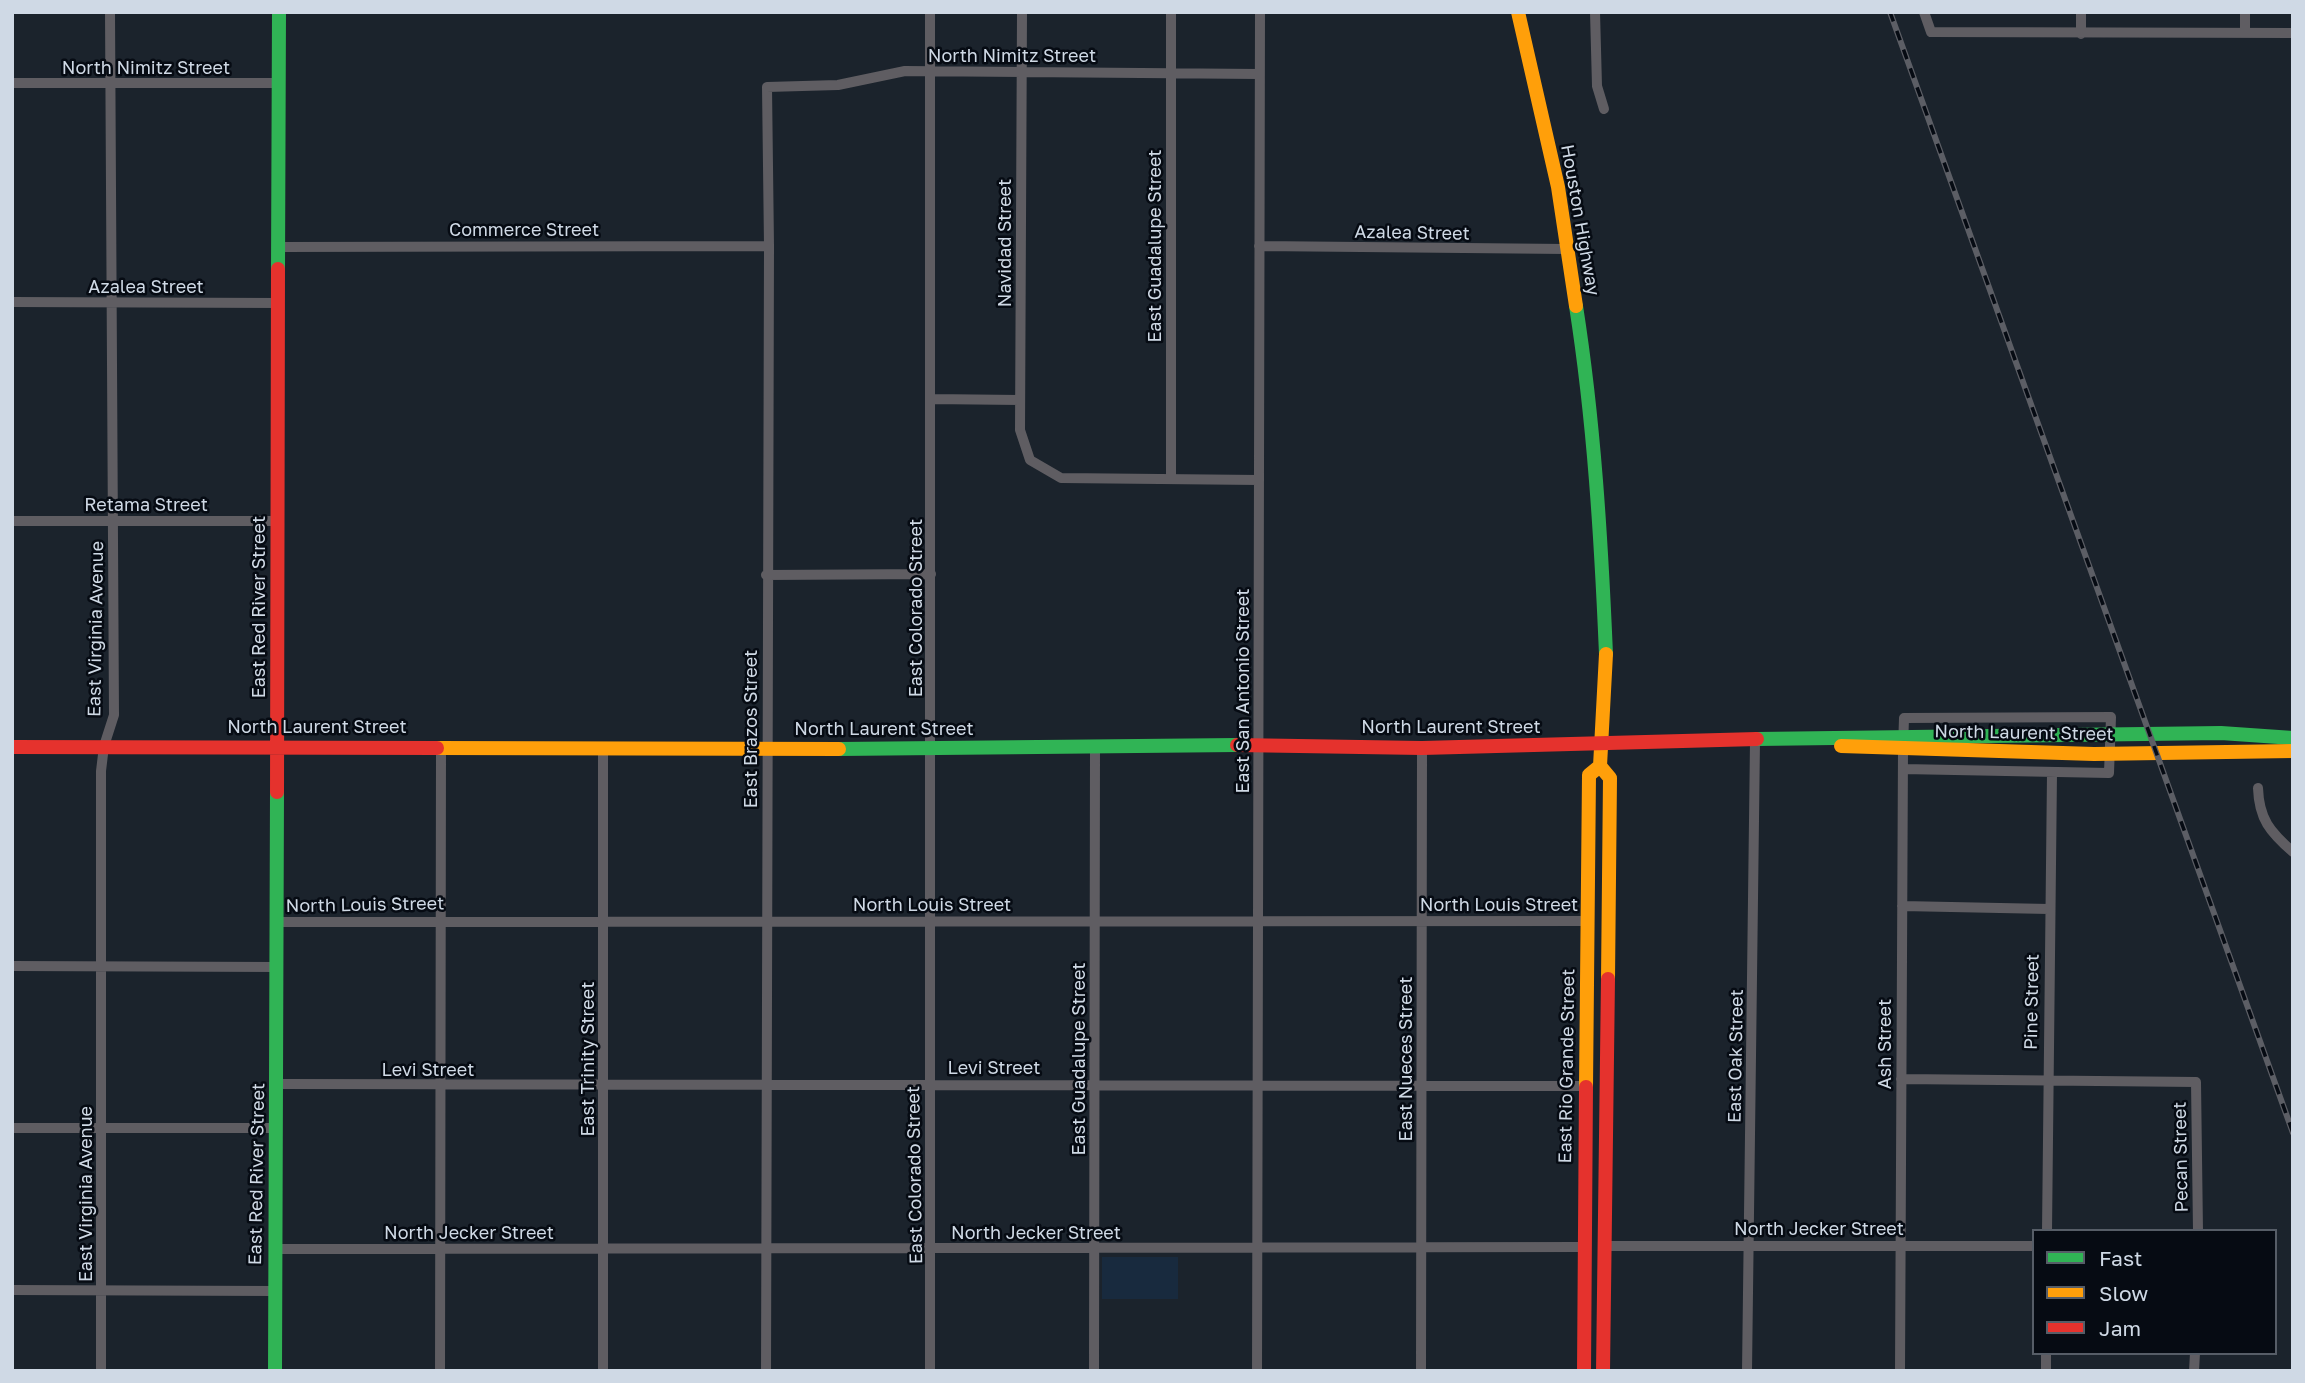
<!DOCTYPE html>
<html>
<head>
<meta charset="utf-8">
<style>
	body { margin:0 }
	#map { position:relative; width:2305px; height:1383px; overflow:hidden; background:#1b232c; font-family:"Golos Text",sans-serif }
	canvas { display:block }
	.frame { position:absolute; inset:0; border:14px solid #cfd9e5; pointer-events:none }
	.legend { position:absolute; left:2032px; top:1229px; width:245px; height:126px; box-sizing:border-box; background:#060b13; border:2px solid #565d67; margin:0; padding:9px 12px; list-style:none; font-size:21px; color:#cfd9e5 }
	.legend li { display:flex; align-items:center; gap:14px; height:35px }
	.legend b { width:35px; border:2px solid #565d67 }
</style>
</head>
<body>
<div id="map">
<canvas width="2305" height="1383"></canvas>
<div class="frame"></div>
<ul class="legend">
<li><b style="height:9px;background:#30b455"></b>Fast</li>
<li><b style="height:9px;background:#ff9f0a"></b>Slow</li>
<li><b style="height:9px;background:#e5322d"></b>Jam</li>
</ul>
</div>
<script>
const ctx = document.querySelector('canvas').getContext('2d');
ctx.lineJoin = 'round';
function fillPath(path, color) { ctx.fillStyle = color; ctx.fill(path, 'evenodd'); }
function strokePath(path, color, width, dash) { ctx.strokeStyle = color; ctx.lineWidth = width; ctx.lineCap = dash ? 'butt' : 'round'; ctx.setLineDash(dash || []); ctx.stroke(path); }
function label(font, color, halo, rows, align = 'center') {
  ctx.font = font + ' "Golos Text",sans-serif'; ctx.lineWidth = 5; ctx.setLineDash([]); ctx.textBaseline = 'middle'; ctx.strokeStyle = halo; ctx.fillStyle = color; for (const [text, x, y, turn = 0] of rows) {
    ctx.save(); ctx.translate(x, y); ctx.rotate((+turn || 0) * Math.PI / 180); ctx.textAlign = isNaN(turn) ? turn : align; if (halo) ctx.strokeText(text, 0, 0); ctx.fillText(text, 0, 0); ctx.restore();
  }
}
fillPath(new Path2D(`
	M1102,1257h76v42h-76z`), '#182a3e');
strokePath(new Path2D(`
	M930,12v1359
	M1022,12l-2,418 10,30 31,18 198,2
	M1595,12l2,74 7,23
	M1924,12l7,20 362,1
	M2081,12v22
	M2245,12v21
	M12,83h268
	M1259,246l307,3
	M280,247l489,-1
	M12,302l267,1
	M930,399l90,1
	M1171,479v-467
	M12,521h267
	M766,575l165,-1
	M603,747v624
	M2258,788c1,31 12,44 35,64
	M1902,906l147,3
	M277,922l1311,-1
	M12,966l265,1
	M1901,1079l295,3 2,149
	M277,1084l1309,2
	M12,1128h265
	M2047,1231l5,-458
	M1605,1246h429
	M276,1249l1309,-2
	M12,1290l263,1
	M101,1371v-600l3,-25 10,-31 -4,-703
	M440,1371l1,-625
	M766,1371l3,-1125 -2,-159 71,-2 67,-14 354,3
	M1094,1371l1,-624
	M1257,1371l3,-1359
	M1421,1371l1,-623
	M1747,1371l8,-630
	M1900,1371l3,-622 1,-31 207,-1 -2,56 -206,-4
	M2046,1371v-18
	M2194,1371l1,-18`), '#5f5d62', 10);
strokePath(new Path2D(`
	M278,269l1,-257
	M1576,306c18,115 25,231 30,348
	M1757,739l464,-6 72,5
	M839,749l398,-4
	M275,1371l2,-579`), '#30b455', 14);
strokePath(new Path2D(`
	M1518,12l40,175 18,119
	M1606,654l-6,112 10,12 -2,201
	M1841,746l253,8 199,-3
	M437,748l402,1
	M1586,1087l3,-312 11,-9`), '#ff9f0a', 14);
strokePath(new Path2D(`
	M1237,745l185,3 335,-9
	M12,747l425,1
	M277,792l1,-523
	M1584,1371l2,-284
	M1603,1371l5,-392`), '#e5322d', 14);
const rail = new Path2D(`
	M1890,12l403,1121`);
strokePath(rail, '#5c5e65', 6);
strokePath(rail, '#060b13', 3.5, [10]);
label('18px', '#cfd9e5', '#060b13', [
	["North Nimitz Street",1012,56],
	["North Nimitz Street",146,68],
	["Houston Highway",1580,220,80],
	["Commerce Street",524,230],
	["Azalea Street",1412,233,1],
	["Navidad Street",1005,243,-90],
	["East Guadalupe Street",1155,246,-90],
	["Azalea Street",146,287],
	["Retama Street",146,505],
	["East Red River Street",259,607,-90],
	["East Colorado Street",916,608,-90],
	["East Virginia Avenue",96,629,-89],
	["East San Antonio Street",1243,691,-90],
	["North Laurent Street",317,727],
	["North Laurent Street",1451,727],
	["East Brazos Street",751,729,-90],
	["North Laurent Street",884,729],
	["North Laurent Street",2024,733,1],
	["North Louis Street",365,905,-1],
	["North Louis Street",932,905],
	["North Louis Street",1499,905],
	["Pine Street",2032,1002,-89],
	["Ash Street",1885,1044,-90],
	["East Oak Street",1736,1056,-89],
	["East Trinity Street",588,1059,-90],
	["East Guadalupe Street",1079,1059,-90],
	["East Nueces Street",1406,1059,-90],
	["East Rio Grande Street",1567,1066,-89],
	["Levi Street",994,1068],
	["Levi Street",428,1070],
	["Pecan Street",2181,1157,-91],
	["East Red River Street",257,1174,-89],
	["East Colorado Street",915,1175,-91],
	["East Virginia Avenue",86,1194,-90],
	["North Jecker Street",1819,1229],
	["North Jecker Street",469,1233],
	["North Jecker Street",1036,1233]
]);
</script>
</body>
</html>
